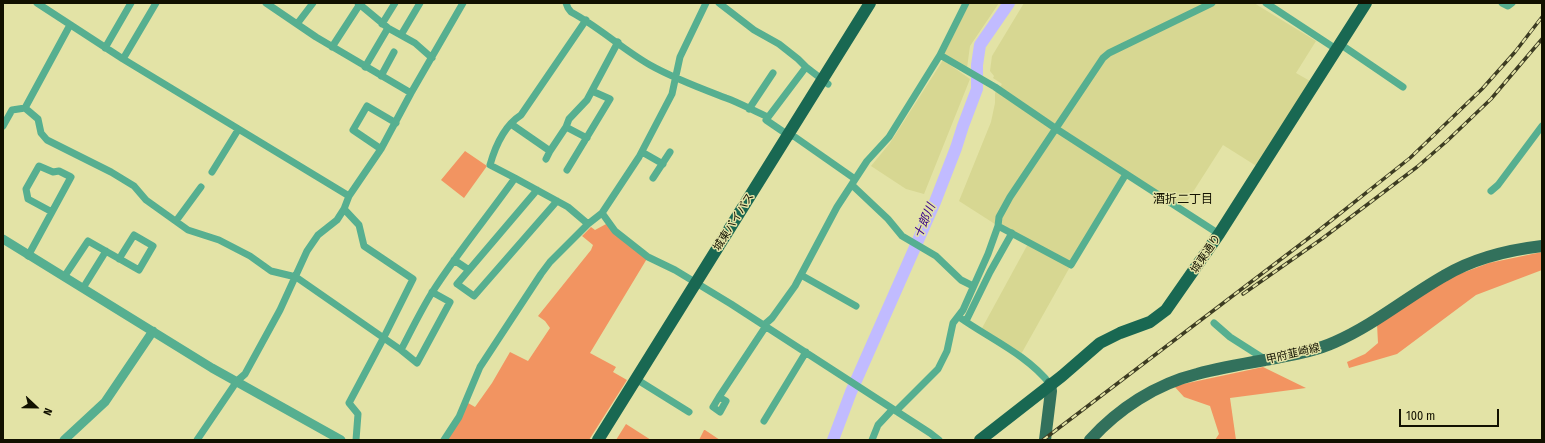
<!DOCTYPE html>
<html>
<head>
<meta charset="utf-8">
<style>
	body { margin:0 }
	#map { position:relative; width:1545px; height:443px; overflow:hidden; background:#e3e3a6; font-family:"Fira Sans Condensed",sans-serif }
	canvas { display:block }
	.frame { position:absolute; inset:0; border:4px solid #121100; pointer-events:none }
	.north { position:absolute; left:16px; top:387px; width:40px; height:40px; -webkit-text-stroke:3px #e3e3a6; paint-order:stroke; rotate:112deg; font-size:11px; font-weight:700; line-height:16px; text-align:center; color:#121100 }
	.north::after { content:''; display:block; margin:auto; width:14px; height:18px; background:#121100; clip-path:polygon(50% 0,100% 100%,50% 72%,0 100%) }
	.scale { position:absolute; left:1399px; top:409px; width:100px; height:18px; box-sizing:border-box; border:2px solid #121100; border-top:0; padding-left:5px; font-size:12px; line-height:14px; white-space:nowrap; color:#121100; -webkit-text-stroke:3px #e3e3a6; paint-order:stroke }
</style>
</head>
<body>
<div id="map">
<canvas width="1545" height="443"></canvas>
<div class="frame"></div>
<div class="north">N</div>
<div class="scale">100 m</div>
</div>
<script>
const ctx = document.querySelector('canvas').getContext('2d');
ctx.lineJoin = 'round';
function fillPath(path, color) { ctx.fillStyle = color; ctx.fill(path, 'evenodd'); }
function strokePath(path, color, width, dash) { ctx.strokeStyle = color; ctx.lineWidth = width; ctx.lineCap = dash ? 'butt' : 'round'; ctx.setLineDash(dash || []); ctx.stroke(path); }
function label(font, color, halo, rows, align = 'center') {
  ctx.font = font + ' "Fira Sans Condensed","Noto Sans JP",sans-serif'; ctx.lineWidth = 3; ctx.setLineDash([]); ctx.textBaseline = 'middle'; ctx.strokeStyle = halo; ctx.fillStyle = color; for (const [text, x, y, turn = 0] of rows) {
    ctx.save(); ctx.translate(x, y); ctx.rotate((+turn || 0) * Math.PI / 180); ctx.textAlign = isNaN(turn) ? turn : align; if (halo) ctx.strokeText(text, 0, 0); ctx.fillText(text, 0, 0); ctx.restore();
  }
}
fillPath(new Path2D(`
	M969,3h30l-29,43 -3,22 -23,-14z
	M1024,3h230l62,38 -20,32 14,8 -52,86 -35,-22 -39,61 -58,-32 -55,91 -51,91 -39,-26 48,-88 -31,-16 -39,-25 32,-79 4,-19v-10l7,-9 -9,-6 1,-2 -4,-5 2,-15z
	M943,60l27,19 -46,115 -18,-5 -35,-23 19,-23z`), '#d7d792');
fillPath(new Path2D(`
	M465,151l22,15 -23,32 -23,-18z
	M608,223l40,34 -58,96 26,14 -3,5 14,8 -38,60h-141l20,-37 7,4 17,-24 18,-31 18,9 22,-33 -5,-7 -7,-5 53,-66 2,-5 -11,-9 9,-9 4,3z
	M1542,252v18l-66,25 -79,59 -48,14 -2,-6 18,-8 13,-11 -1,-19 69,-45 43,-16z
	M1263,367l43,21 -76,10 6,42h-21l4,-6 -9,-28 -26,-9 -10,-11z
	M626,424l25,16h-35z
	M704,430h1l15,10h-21z`), '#f29461');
strokePath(new Path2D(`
	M833,440l18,-48 84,-190 21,-54 7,-22 14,-37v-24l3,-20 29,-42`), '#c1bbff', 12);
strokePath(new Path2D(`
	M37,3l86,56 226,137
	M266,3l50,34 95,56
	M358,3l30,25 27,15 17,15
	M566,3l2,5 3,4c28,15 51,37 79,53 25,14 50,23 76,33 14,5 28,13 42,19
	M719,3l35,27 25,14 19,15 8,8 -40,53 22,15 7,2 60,42
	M966,3l-26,52 55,32 60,41 164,106
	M1266,3l70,46
	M1502,3l6,3 4,-3
	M297,24l16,-21
	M382,24l13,-21
	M401,35l19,-32
	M1340,44l63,43
	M332,47l28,-43
	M105,48l26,-45
	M123,59l33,-56
	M365,67l23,-39
	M806,67l22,17
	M381,76l13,-24
	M25,108l45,-83
	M749,109l24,-36
	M511,124l39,27 16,-24 3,-8 18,-19 31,-58
	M3,126l9,-16 13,-2 13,11 3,14 6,7 64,32 23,14 12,14 42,30 31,10 31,16 21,15 25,6 105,73c10,-19 20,-40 32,-59 25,-39 55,-75 82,-113l53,29 20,17
	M566,127l21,11
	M381,149l-28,-19 14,-24 29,17
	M642,152l21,12
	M546,159l4,-8
	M567,170l43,-71 -18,-8
	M212,172l26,-42
	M515,178l-25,-13c5,-18 14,-39 31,-50l65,-95
	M653,178l17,-26
	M852,185l36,34 14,17 34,20 25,24 12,6
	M537,190l-80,94 17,12 83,-95
	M1491,191l7,-6 44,-59
	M344,209l15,16 5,21 49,33 -30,60 -34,64 9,11 -2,26
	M602,213l13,18 33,26 27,13 56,34 199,129 9,7
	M176,221l25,-34
	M998,226l1,-9 11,-20 93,-139 6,-5 103,-50
	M28,256l43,-79 -12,-6 -6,1 -14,-6 -13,23 2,10 24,13
	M454,260l15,10
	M801,275l55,31
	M64,277l24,-36 51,29 14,-24 -19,-11 -15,24
	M83,288l23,-37
	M959,317c31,22 67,37 91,67
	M966,321l24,-49 22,-39
	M1214,323l16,14 36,23
	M764,325l8,-7 23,-32 42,-79 30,-46 22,-24 51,-82
	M401,350l16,13 33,-61 -18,-10
	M636,379l53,33
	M719,397l7,4 -6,11 -7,-5 6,-10 47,-71
	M896,411l42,-42 9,-18 6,-28 10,-13 25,-56 10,-28 73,39 55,-91
	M764,421l42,-69
	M197,440l40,-59 8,-7 35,-64 27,-59 11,-16 19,-15 7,-11 5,-13 32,-47 30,-56 52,-90
	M444,440l15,-23 21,-50 61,-93 9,-12 38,-38 14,-11 37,-56 33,-63 8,-37 26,-54
	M872,440l6,-15 15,-16`), '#56af90', 7);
strokePath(new Path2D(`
	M3,239l209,129 129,72
	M64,440l41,-38 48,-71`), '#56af90', 9);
strokePath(new Path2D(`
	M1045,440l6,-49 -1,-7
	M1090,440c28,-31 66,-56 107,-66 22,-6 45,-10 68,-14 24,-5 48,-8 70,-18 39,-17 72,-45 109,-66 30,-18 64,-26 98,-30`), '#32715c', 12);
strokePath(new Path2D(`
	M598,440l272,-437
	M980,440l82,-64 38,-33 20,-10 30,-11 16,-12 53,-76 147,-231`), '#196852', 12);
const rail = new Path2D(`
	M1243,294l80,-56 94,-71 30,-26 44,-42 51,-60
	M1043,440l275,-209 92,-73 72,-69 33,-37 27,-35`);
strokePath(rail, '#3d3c22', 3.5);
strokePath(rail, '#e3e3a6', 2, [6]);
label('11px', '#121100', '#e3e3a6', [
	["城東バイパス",734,222,-58],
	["城東通り",1206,254,-56],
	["甲府韮崎線",1293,354,-13]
]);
label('12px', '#121100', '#e3e3a6', [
	["酒折二丁目",1183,200]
]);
label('italic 12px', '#39008c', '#e3e3a6', [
	["十郎川",925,221,-67]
]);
</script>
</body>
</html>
